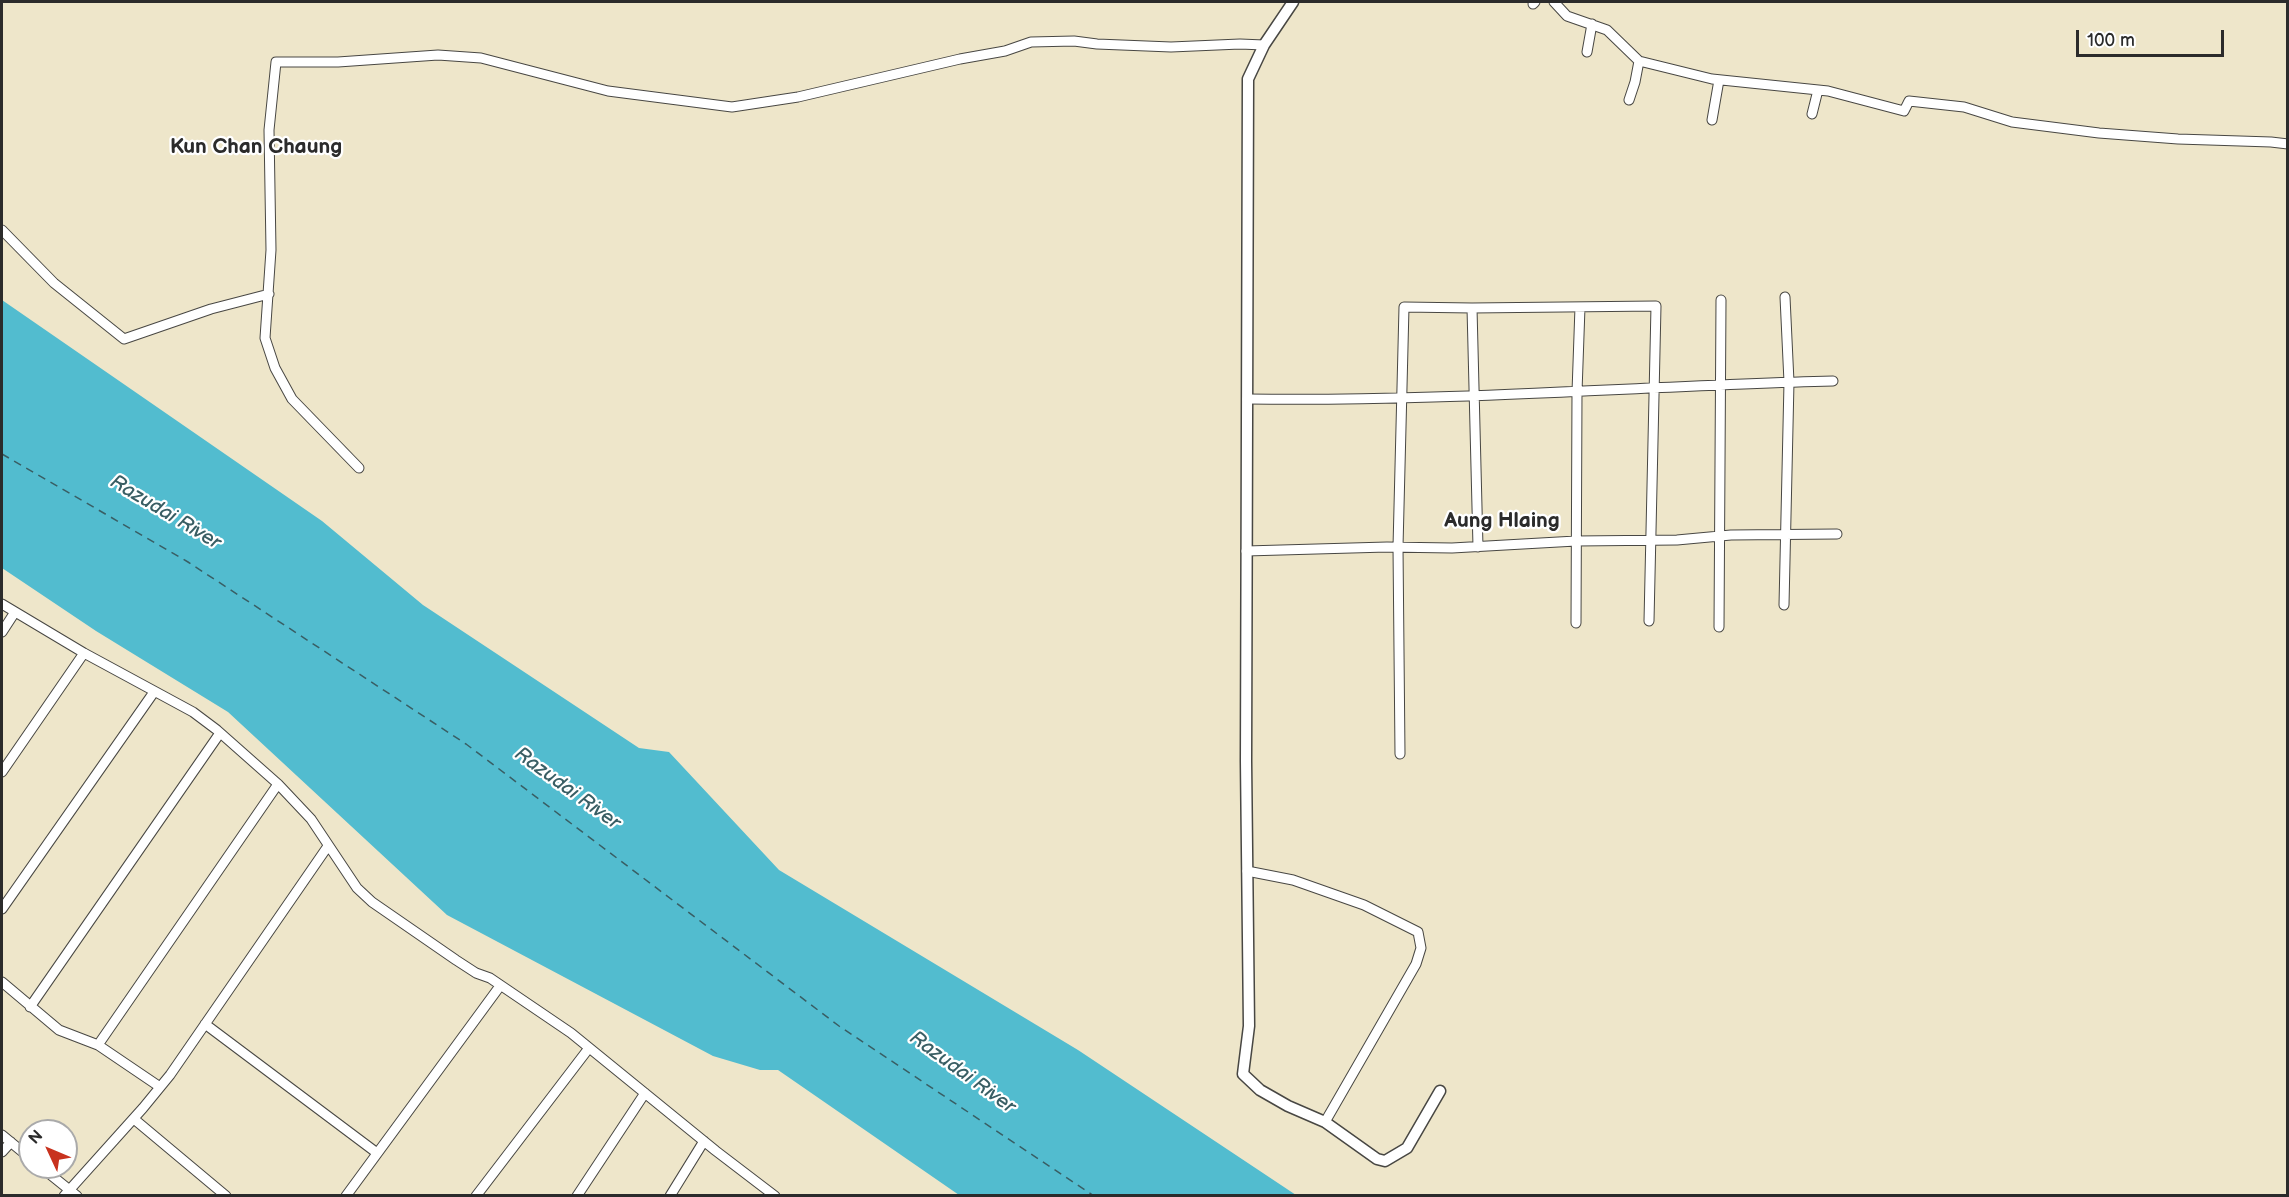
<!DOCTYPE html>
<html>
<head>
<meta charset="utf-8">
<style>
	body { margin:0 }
	#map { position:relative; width:2289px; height:1197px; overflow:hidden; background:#eee6ca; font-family:"Balsamiq Sans",sans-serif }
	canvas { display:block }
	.frame { position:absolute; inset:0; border:3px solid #2b2b2b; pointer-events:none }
	.north { position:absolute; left:18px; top:1119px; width:60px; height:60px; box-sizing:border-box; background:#fff; border:2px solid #aaa; border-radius:50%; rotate:314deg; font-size:16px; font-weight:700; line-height:24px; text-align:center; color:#2b2b2b }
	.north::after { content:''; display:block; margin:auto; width:21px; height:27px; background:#c8321e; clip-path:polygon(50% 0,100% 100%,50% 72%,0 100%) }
	.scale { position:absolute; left:2076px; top:30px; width:148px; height:27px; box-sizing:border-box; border:3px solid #2b2b2b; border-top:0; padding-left:8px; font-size:18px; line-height:21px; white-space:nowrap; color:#2b2b2b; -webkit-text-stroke:4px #fff; paint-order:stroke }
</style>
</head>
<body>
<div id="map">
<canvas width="2289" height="1197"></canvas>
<div class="frame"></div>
<div class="north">N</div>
<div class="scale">100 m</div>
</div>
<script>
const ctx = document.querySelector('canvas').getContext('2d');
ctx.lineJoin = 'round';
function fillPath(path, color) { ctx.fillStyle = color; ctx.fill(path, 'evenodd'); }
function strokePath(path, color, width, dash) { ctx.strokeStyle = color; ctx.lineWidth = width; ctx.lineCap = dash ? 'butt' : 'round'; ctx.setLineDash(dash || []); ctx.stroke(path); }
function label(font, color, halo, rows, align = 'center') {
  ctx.font = font + ' "Balsamiq Sans",sans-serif'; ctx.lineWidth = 4.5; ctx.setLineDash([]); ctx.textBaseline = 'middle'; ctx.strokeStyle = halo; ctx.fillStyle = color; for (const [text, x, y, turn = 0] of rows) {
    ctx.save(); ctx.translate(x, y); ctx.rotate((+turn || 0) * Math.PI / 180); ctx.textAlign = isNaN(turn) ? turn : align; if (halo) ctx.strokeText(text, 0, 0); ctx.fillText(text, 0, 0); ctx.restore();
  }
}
fillPath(new Path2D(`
	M2,300l320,221 101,84 216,143 30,4 110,118 299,180 218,145h-337l-181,-125h-18l-47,-14 -266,-141 -219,-203 -132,-81 -94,-63z`), '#52bccf');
strokePath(new Path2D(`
	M2,454l186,108 278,182 373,282 255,170`), '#395e64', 1.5, [8, 6]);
const minor = new Path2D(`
	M1554,2l13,14 40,14 32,31 73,18 116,12 76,20 5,-10 55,6 48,15 87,11 79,6 93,3 17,2
	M1533,4l2,-2
	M1587,52l5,-28
	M1629,100l6,-18 4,-21
	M1812,114l6,-24
	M1712,120l7,-40
	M2,230l52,53 70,56 87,-30 58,-15
	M1247,399c196,3 391,-13 586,-18
	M359,468l-67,-69 -17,-31 -10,-30 6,-88 -2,-120 7,-68h62l100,-7 43,3 127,33 124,16 66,-10 162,-38 45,-8 26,-9 43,-1 23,3 74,3 69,-3 24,1
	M1478,547l-6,-239 184,-2 -7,315
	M1246,551l141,-4 65,1 124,-7 101,-1 54,-5 106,-1
	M2,604l82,49 109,59 24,18 61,54 33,35 46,69 15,14 84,58 20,13 14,5 81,55 145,118 59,45
	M1784,605l5,-223 -4,-85
	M1576,623l1,-231 3,-85
	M1719,627l2,-327
	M2,632l13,-20
	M1400,754l-2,-207 6,-240 68,1
	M2,772l82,-119
	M1247,871l46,9 71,25 54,27 3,16 -5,16 -91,158
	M2,909l152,-217
	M2,982l57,48 39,15 62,42
	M30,1007l190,-274
	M205,1024l172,129
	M98,1045l180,-261
	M134,1119l92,77
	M2,1135l28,23
	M2,1152l9,-10
	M41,1167l36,29
	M64,1196l79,-88 27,-33 158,-229
	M346,1196l154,-210
	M476,1196l113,-148
	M577,1196l68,-103
	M670,1196l34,-55`);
const tertiary = new Path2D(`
	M1293,2l-29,43 -16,34 -2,682 3,265 -6,48 17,16 28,16 37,16 52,37 8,2 22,-13 33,-57`);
strokePath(minor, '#484743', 11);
strokePath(tertiary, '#484743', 13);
strokePath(minor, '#fff', 9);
strokePath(tertiary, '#fff', 10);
label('italic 20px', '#395e64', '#fff', [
	["Razudai River",165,513,31],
	["Razudai River",567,789,36],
	["Razudai River",962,1073,36]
]);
label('bold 21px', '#2b2b2b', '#fff', [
	["Kun Chan Chaung",256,148],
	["Aung Hlaing",1502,522]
]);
</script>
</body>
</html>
